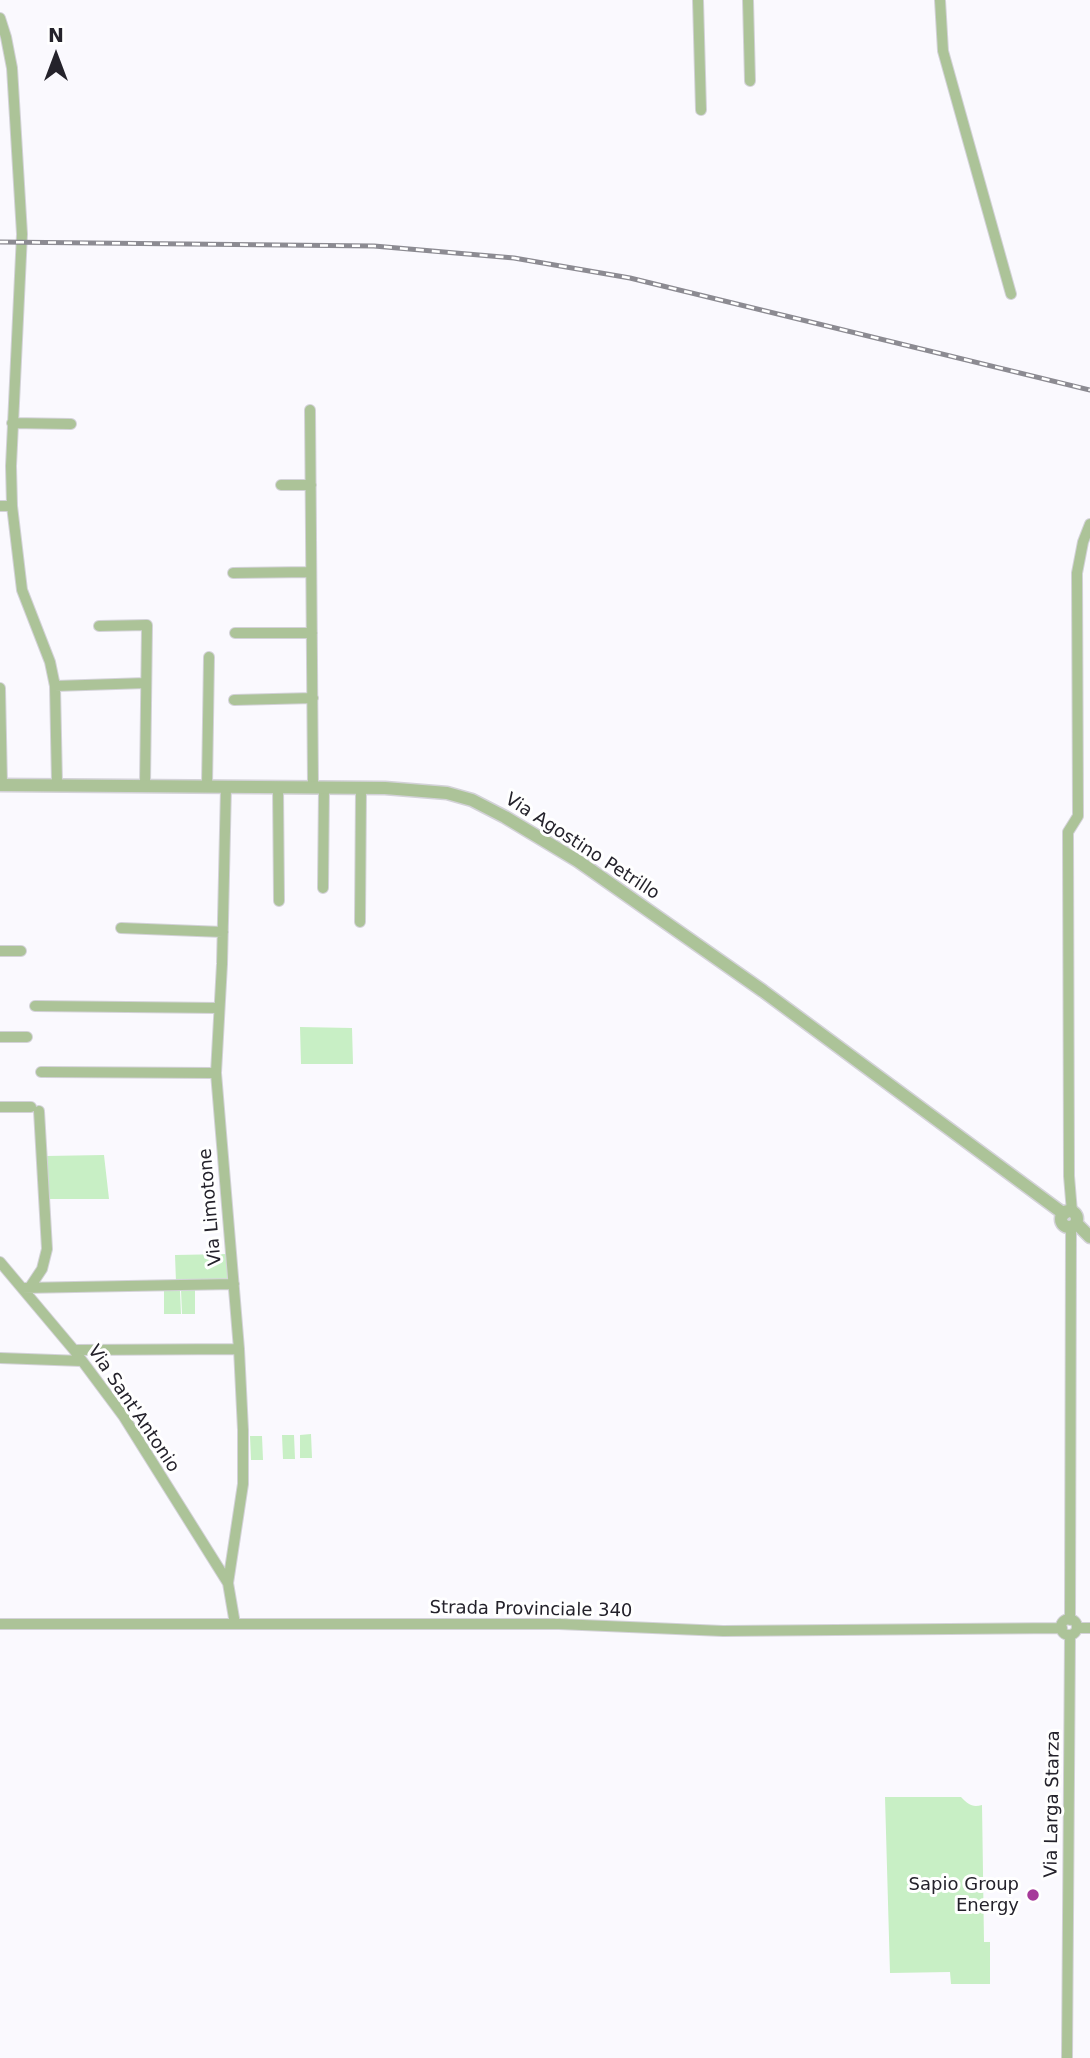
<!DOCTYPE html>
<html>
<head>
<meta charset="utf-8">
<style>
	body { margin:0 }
	#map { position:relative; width:1090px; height:2058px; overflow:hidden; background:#faf9fe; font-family:"DejaVu Sans",sans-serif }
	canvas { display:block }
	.north { position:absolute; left:21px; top:21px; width:70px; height:70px; -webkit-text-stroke:5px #fff; paint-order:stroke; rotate:0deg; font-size:19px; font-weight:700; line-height:28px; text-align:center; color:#24222b }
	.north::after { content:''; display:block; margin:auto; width:24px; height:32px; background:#24222b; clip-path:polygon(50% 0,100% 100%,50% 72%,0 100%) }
</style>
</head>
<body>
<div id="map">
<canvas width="1090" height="2058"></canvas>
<div class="north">N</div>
</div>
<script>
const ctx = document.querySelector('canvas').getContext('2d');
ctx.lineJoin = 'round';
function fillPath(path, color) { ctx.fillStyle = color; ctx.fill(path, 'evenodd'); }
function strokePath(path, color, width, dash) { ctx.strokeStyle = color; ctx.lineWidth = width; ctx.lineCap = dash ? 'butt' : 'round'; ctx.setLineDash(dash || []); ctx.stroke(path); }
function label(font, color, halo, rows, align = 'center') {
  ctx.font = font + ' "DejaVu Sans",sans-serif'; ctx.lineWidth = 6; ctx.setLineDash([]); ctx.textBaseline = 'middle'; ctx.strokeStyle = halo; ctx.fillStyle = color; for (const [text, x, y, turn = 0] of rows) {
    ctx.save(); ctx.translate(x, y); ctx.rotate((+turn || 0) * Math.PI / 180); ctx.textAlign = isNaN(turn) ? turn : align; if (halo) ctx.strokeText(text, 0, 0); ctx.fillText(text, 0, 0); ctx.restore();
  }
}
fillPath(new Path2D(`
	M300,1027l52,1 1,36h-52z
	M104,1155l5,44h-60l-3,-43z
	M227,1254v27l-51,1 -1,-27z
	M164,1290h16l1,24h-17z
	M181,1290h14v24h-13z
	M311,1434l1,24h-12v-23z
	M282,1435h12l1,24h-12z
	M250,1436h12l1,24h-12z
	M885,1797h76c7,7 11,11 21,8l2,137h6v42h-39l-1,-12 -60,1z`), '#c8efc5');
const minor = new Path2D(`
	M698,0l3,110
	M748,0l2,81
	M940,0l3,51 68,243
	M0,18l6,19 6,31 10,166 -11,232 1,40 10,84 28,72 5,24 2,98
	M310,410l3,377
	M12,423l59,1
	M281,485h30
	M0,506h12
	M233,573l78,-1
	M99,626l48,-1 -2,160
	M235,633h77
	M55,686l91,-3
	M0,688l2,97
	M234,700l79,-2
	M207,786l2,-129
	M226,786l-4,178 -6,109 23,276 4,81v54l-15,99 7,41
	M278,787l1,114
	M323,888l1,-101
	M360,922l1,-134
	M121,928l102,4
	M0,951h21
	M35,1006l184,2
	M0,1037h27
	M41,1072l175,1
	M0,1107h31
	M1072,1212l-3,-36 -1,-344 10,-16 -1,-243 6,-31 7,-18
	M0,1262l74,88 50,67 104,166
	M30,1287l12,-18 5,-20 -8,-138
	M22,1288l212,-4
	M74,1350l165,-1
	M0,1358l82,3
	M1061 1627a8 8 0 1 1 16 0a8 8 0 1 1-16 0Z
	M1070,1620l1,-393
	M0,1624h559l164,7 339,-3
	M1077,1628h13
	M1067,2058l3,-423`);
const tertiary = new Path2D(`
	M0,785l385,3 62,5 25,7 33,17 73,44 185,130 301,223
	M1061 1219a8 8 0 1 1 16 0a8 8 0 1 1-16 0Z
	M1076,1223l14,14`);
strokePath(minor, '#d3d2d8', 12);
strokePath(tertiary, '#d3d2d8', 15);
strokePath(minor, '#acc398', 10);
strokePath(tertiary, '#acc398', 12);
const rail = new Path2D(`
	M0,242l374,4 140,12 116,20 460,112`);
strokePath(rail, '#8c8b92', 5);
strokePath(rail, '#fff', 2.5, [8]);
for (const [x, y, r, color] of [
	[1033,1895,7,"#a63a9a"]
]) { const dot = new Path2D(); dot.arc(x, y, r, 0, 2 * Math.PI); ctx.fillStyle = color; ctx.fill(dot); strokePath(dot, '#fff', 2.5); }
label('18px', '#24222b', '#fff', [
	["Via Agostino Petrillo",582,847,33],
	["Via Limotone",211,1207,-95],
	["Via Sant'Antonio",133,1409,56],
	["Strada Provinciale 340",531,1610,1],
	["Via Larga Starza",1053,1804,-89]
]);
label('18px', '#24222b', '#fff', [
	["Sapio Group",1019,1885],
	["Energy",1019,1906]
], 'right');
</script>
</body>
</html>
